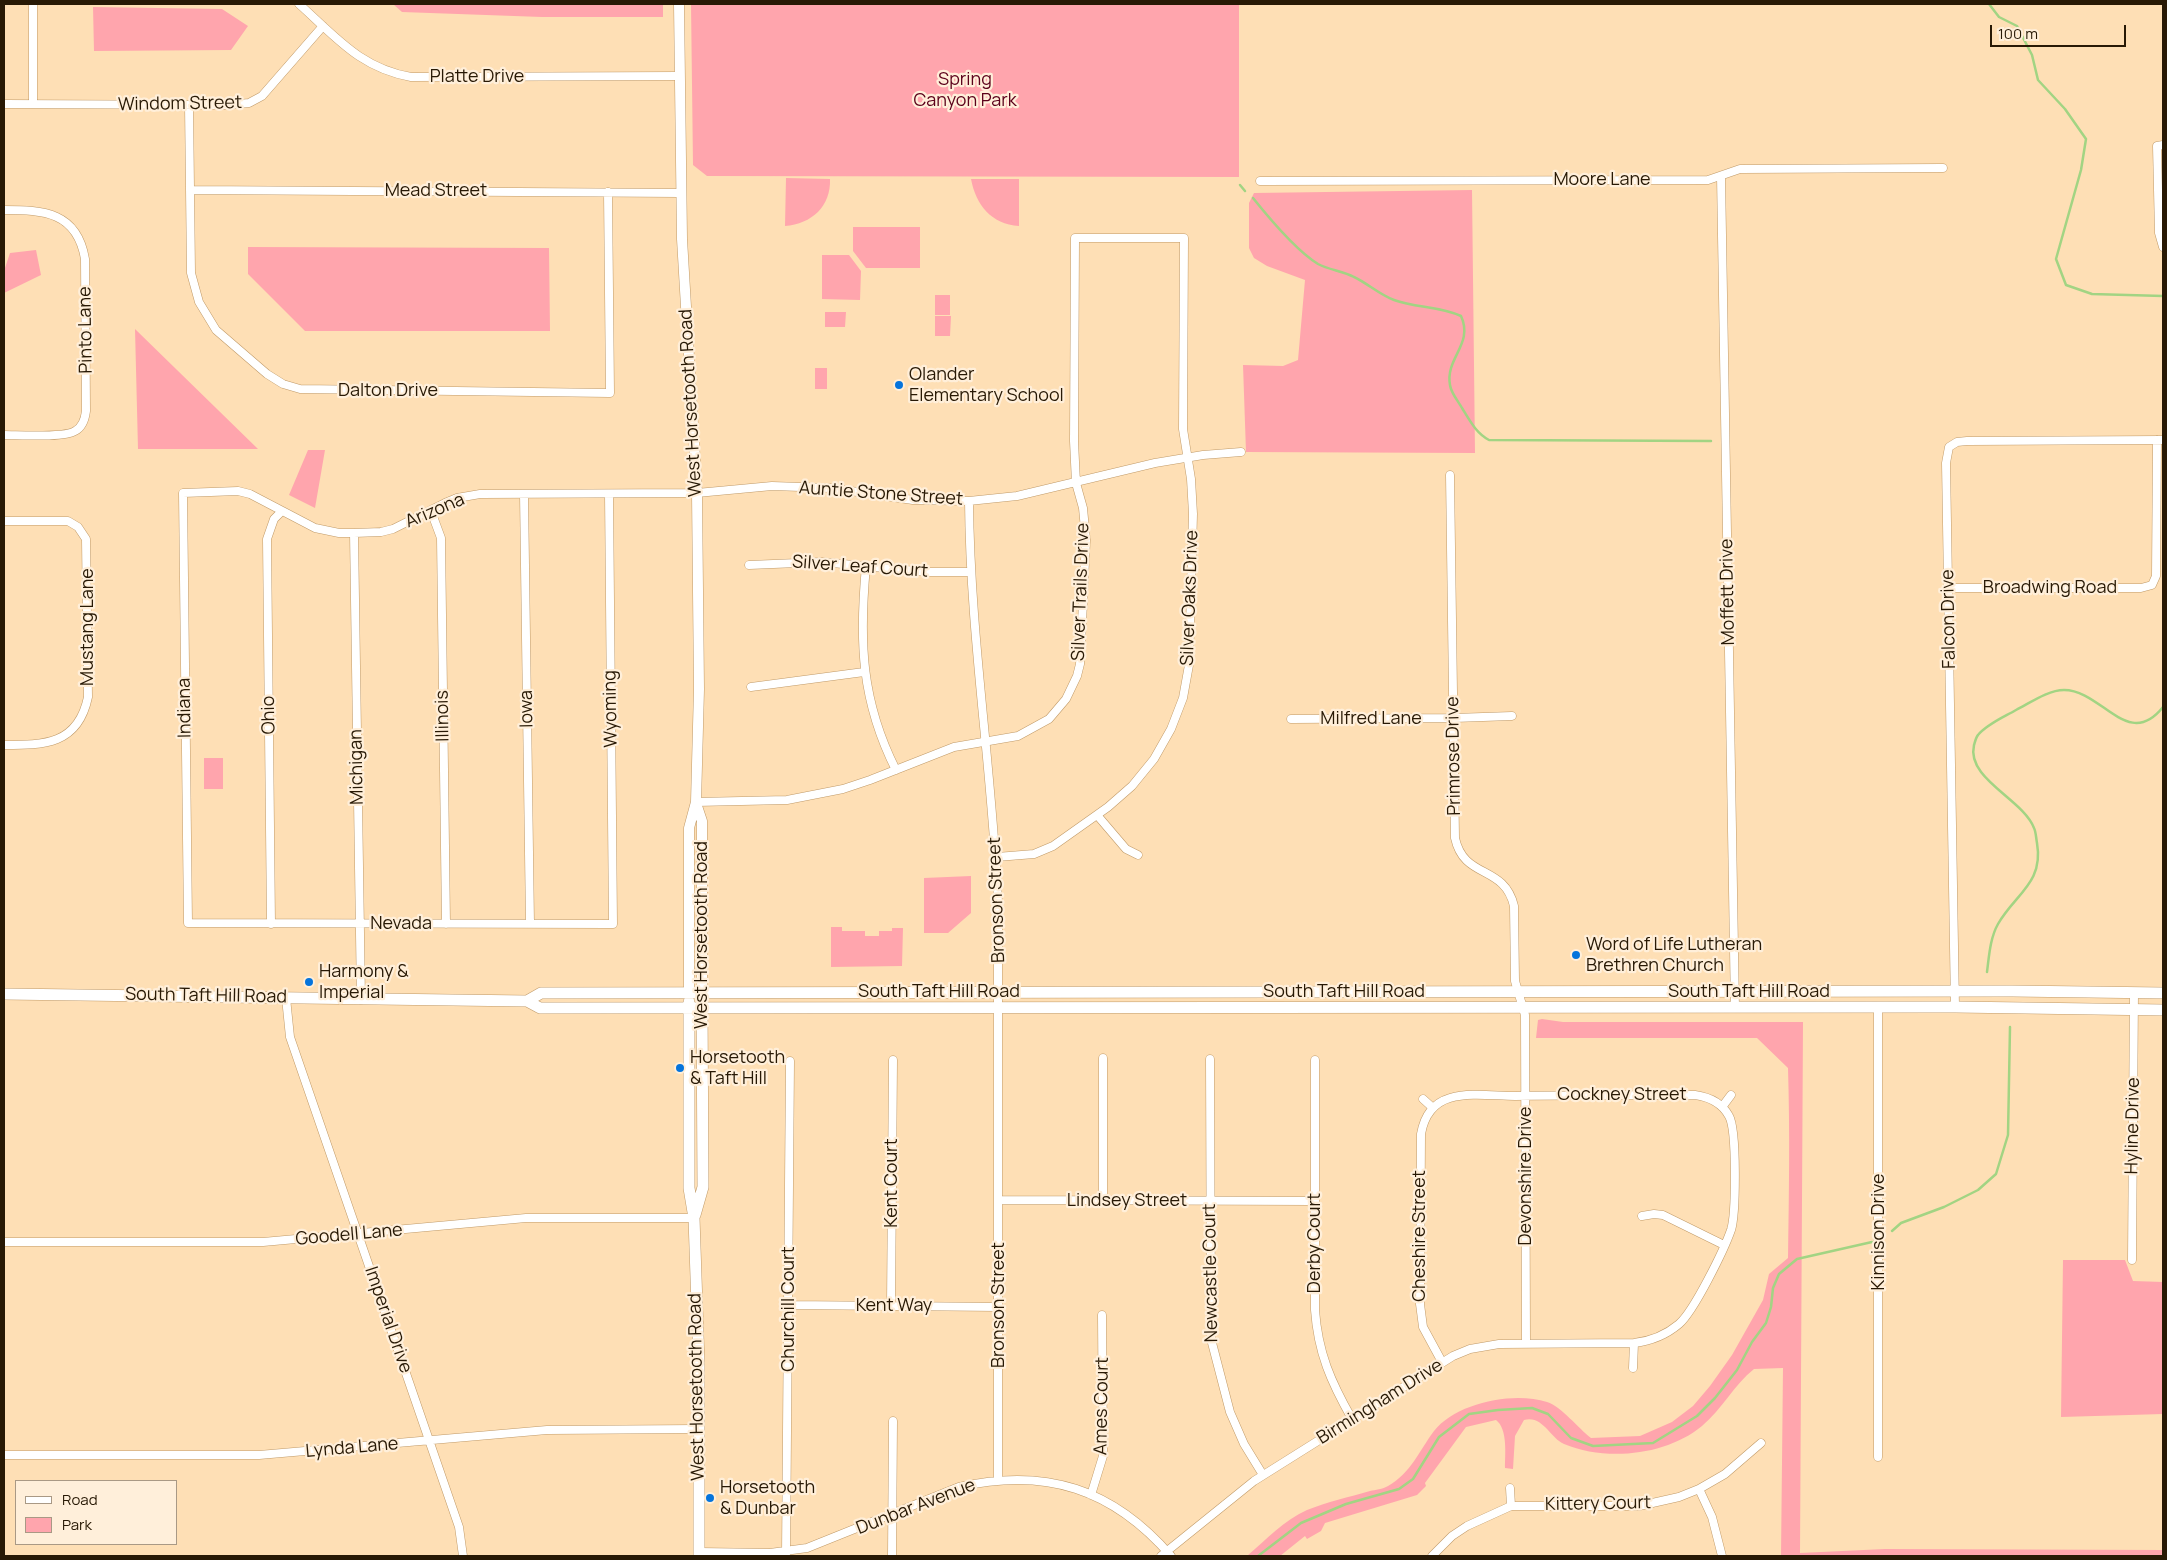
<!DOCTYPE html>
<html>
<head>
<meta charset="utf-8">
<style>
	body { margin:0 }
	#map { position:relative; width:2167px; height:1560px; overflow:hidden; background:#fedfb5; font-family:Manrope,sans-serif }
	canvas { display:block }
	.frame { position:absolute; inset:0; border:5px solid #281905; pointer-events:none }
	.legend { position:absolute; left:15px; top:1480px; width:162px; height:65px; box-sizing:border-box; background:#ffefda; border:1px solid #a99985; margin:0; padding:6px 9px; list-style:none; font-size:15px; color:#281905 }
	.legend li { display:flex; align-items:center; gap:10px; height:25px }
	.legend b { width:25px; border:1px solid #a99985 }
	.scale { position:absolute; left:1990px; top:25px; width:136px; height:22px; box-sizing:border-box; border:2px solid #281905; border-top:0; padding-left:6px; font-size:15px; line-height:18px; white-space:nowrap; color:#281905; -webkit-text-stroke:4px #ffefda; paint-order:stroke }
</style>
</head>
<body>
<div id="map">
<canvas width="2167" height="1560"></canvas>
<div class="frame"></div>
<ul class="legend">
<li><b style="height:6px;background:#fff"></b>Road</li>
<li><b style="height:14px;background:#ffa5ad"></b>Park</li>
</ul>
<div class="scale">100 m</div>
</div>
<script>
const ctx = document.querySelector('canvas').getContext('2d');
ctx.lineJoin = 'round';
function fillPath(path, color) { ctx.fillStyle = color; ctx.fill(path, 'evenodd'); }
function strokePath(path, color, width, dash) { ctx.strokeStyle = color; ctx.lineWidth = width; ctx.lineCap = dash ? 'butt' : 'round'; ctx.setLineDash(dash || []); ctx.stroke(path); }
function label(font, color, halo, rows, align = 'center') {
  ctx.font = font + ' Manrope,sans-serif'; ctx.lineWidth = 4.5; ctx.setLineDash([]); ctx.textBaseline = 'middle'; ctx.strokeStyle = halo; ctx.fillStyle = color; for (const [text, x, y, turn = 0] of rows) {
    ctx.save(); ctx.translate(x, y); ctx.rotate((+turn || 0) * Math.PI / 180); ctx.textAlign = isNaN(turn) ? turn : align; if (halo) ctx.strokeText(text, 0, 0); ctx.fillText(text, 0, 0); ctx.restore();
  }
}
fillPath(new Path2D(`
	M393,4h270v13h-121l-140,-5z
	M691,4h548v173l-532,-1 -14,-11z
	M93,7l129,2 26,17 -17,24 -137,1z
	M786,178l44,1c1,27 -18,45 -45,47z
	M971,179h48v47c-28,-2 -43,-21 -48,-47z
	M1472,190l3,263 -229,-1 -3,-87 40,1 15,-6 7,-80 -38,-14 -13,-8 -5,-10v-45l5,-10z
	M853,227h67v41h-54l-13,-17z
	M248,247l301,1 1,83h-245l-57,-57z
	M36,250l5,25 -37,18v-22l6,-18z
	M822,255h27l12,16 -1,29 -38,-1z
	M935,295h15v20h-15z
	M825,312h21l-1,15h-20z
	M935,316h16l-1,20h-15z
	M135,329l123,120h-120z
	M815,368h12v21h-12z
	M308,450h17l-10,58 -26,-13z
	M204,758h19v31h-19z
	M971,876v37l-23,20h-24v-55z
	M831,927h11v4h23v5h14v-5h13v-3h11l-1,38 -71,1z
	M1542,1019l21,3h240l-3,531 85,-4 278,1v6h-382l2,-188 -29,1c-20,16 -32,40 -52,57 -35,29 -95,36 -138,18 -14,-6 -21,-29 -40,-24l-9,16 -2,33 -8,-1c0,-13 3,-39 -9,-48l-30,7 -41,56 1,3 -9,9 -92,28 -4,8 -14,8 -2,-3 -25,20h-33c19,-16 37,-36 60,-46 20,-8 42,-13 63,-19 5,-1 13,-2 18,-5 23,-13 31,-35 46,-55 22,-28 79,-40 113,-29 15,5 31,26 44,36l49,-2 32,-14 21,-16 17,-20 22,-31 31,-55 6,-26 19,-16c1,-65 2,-125 0,-190l-31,-30h-221l2,-18z
	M2063,1260h62l8,21 30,1v132l-102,3z`), '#ffa5ad');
strokePath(new Path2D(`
	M1989,4l10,13 18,9 15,29 6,25 27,29 21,30 -5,31 -25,89 10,26 26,9 71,2
	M1240,185l5,6
	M1253,198c16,20 44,53 65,66 11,6 25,7 36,13 13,6 26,18 40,23 22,8 45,6 67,16 13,28 -16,42 -11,69 1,8 8,16 12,23 8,13 14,25 27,32l222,1
	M1987,972c2,-15 3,-34 11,-48 17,-30 46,-41 39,-81 -1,-5 -1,-11 -3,-15 -11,-29 -68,-49 -60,-83 1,-3 2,-8 4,-10 9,-11 26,-18 38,-25 14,-7 32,-20 48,-20 38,0 64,61 99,17
	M1892,1231l9,-8 43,-16 34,-17 18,-16 12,-39 2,-108
	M1258,1556l43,-33 45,-19 53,-15 14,-10 26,-42 30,-23 29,-4 34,-2 16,6 23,24 22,8 60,-3 44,-27 18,-18 22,-28 15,-28 14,-19 5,-16 2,-19 6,-14 18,-15 75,-17`), '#a2d483', 2.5);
const minor = new Path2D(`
	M299,4c37,33 61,64 112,73l269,-1
	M4,104l225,1 20,-2 13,-7 61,-70
	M33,104v-100
	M189,105l2,168 8,29 17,28 51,44 16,10 17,5 310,4 -2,-201
	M2163,145l-6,1 2,87 4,14
	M1721,176l14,832
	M1260,181l448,-1 32,-11 203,-1
	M190,190l491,3
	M4,210c40,0 73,2 81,49l1,152c-1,8 -3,16 -11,20 -11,7 -56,4 -71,4
	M1450,475l5,363c9,42 49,26 59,68l1,75 10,34 1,328
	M524,494l6,430
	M609,494l4,430 -425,-1 -5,-430 55,-2 12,3 65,34 24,5h15l27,-1 12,-3 52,-26 12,-5 23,-4 217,-1 75,-7 58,2 83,12 56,1 48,-5 138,-33 48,-8 38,-3
	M969,501c1,134 23,267 29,401v578
	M431,511l10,27 5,386
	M4,521h64l10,6 8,12 2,158c-10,48 -44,48 -84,48
	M354,533l7,467
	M749,565l73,-3 104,10h45
	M866,566c-7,75 -5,135 30,204
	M1948,588h193l11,-3 4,-9 1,-136
	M751,687l113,-15
	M1291,719l163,-1 58,-2
	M696,802l91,-2 56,-11 27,-9 84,-33 64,-11 31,-17 17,-20 11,-23 3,-12 6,-124 -3,-32 -7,-25 -2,-42 1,-203h109l-1,191 8,50 2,35 -4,151 -6,33 -12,31 -17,30 -22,27 -24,21 -55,39 -19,8 -37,3
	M1097,815l29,34 12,6
	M271,924l-4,-385 7,-20 8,-8
	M286,998l4,39 169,490 4,29
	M1955,1007l-9,-544 3,-16 8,-5 10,-1 196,-1
	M1210,1059l1,280 19,73 14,32 19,31
	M1315,1060v250c3,43 16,72 37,109
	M1423,1099l10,9
	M1722,1107l9,-12
	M999,1200l316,1
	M1103,1201v-143
	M1642,1216l12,-2 9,1 61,30
	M4,1242h259l263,-24h168
	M2132,1260l2,-268
	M789,1305l210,2
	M891,1306l2,-246
	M1633,1368l1,-25
	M4,1455h255l288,-25 152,-1
	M1878,1457v-449
	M1510,1488l1,18
	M1699,1489l13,28 10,39
	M1091,1495l12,-39 -1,-141
	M699,1552l71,1 37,-5 152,-61c87,-20 154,2 212,69
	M786,1556l4,-495
	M892,1556l1,-135
	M1161,1556l93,-75 199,-125 17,-7 29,-5 135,-1c17,-2 32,-8 45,-19 15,-13 45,-74 52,-94 5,-16 6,-100 -2,-114 -7,-13 -20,-19 -34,-21 -60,0 -120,0 -180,1 -20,0 -45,-4 -65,2 -17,5 -26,19 -29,36l-1,170 3,23 19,35
	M1432,1556l20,-20 15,-10 44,-20h128l40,-9 20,-8 26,-15 36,-31`);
const tertiary = new Path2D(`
	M679,4l3,235 15,254 2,196 -3,113 -7,26v164
	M696,803l6,18v172`);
const secondary = new Path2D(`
	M4,994l523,7 13,7 1415,-1 208,3
	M527,1001l14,-8 1471,-2 151,2
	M689,1002v186l5,30 5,147v191
	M695,1215l8,-28 -1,-185`);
strokePath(minor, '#c09a68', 9);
strokePath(tertiary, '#c09a68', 11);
strokePath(secondary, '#c09a68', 12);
strokePath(minor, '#fff', 8);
strokePath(tertiary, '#fff', 10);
strokePath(secondary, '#fff', 11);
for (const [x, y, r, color] of [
	[899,385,5,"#0574dc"],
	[1576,955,5,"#0574dc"],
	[309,982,5,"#0574dc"],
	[680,1068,5,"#0574dc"],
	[710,1498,5,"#0574dc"]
]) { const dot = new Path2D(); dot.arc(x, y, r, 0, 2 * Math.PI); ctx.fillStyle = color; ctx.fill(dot); strokePath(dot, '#ffefda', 2); }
label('18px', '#281905', '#ffefda', [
	["Platte Drive",477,77],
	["Windom Street",180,104,-1],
	["Moore Lane",1602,180],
	["Mead Street",436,191],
	["Pinto Lane",86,330,-91],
	["Dalton Drive",388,391],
	["West Horsetooth Road",691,403,-93],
	["Auntie Stone Street",881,494,4],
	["Arizona",435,511,-23],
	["Silver Leaf Court",860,567,4],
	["Broadwing Road",2050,588],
	["Silver Trails Drive",1081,592,-88],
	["Moffett Drive",1728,592,-91],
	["Silver Oaks Drive",1190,598,-88],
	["Falcon Drive",1949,619,-91],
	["Mustang Lane",88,627,-90],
	["Indiana",185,708,-91],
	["Iowa",527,709,-91],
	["Wyoming",611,709,-91],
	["Ohio",269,715,-91],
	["Illinois",443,716,-91],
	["Milfred Lane",1371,719],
	["Primrose Drive",1454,756,-91],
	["Michigan",357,767,-91],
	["Bronson Street",997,900,-92],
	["Nevada",401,924],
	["West Horsetooth Road",702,935,-90],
	["South Taft Hill Road",939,992],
	["South Taft Hill Road",1344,992],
	["South Taft Hill Road",1749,992],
	["South Taft Hill Road",206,996,1],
	["Cockney Street",1622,1095],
	["Hyline Drive",2133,1126,-89],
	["Devonshire Drive",1526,1176,-90],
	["Kent Court",892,1183,-90],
	["Lindsey Street",1127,1201],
	["Kinnison Drive",1879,1232,-90],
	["Goodell Lane",349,1235,-5],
	["Cheshire Street",1420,1236,-90],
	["Derby Court",1315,1243,-90],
	["Newcastle Court",1211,1273,-91],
	["Bronson Street",999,1305,-90],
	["Kent Way",894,1306],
	["Churchill Court",789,1309,-90],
	["Imperial Drive",388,1320,71],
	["West Horsetooth Road",697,1387,-91],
	["Birmingham Drive",1380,1402,-32],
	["Ames Court",1102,1406,-89],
	["Lynda Lane",352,1448,-5],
	["Kittery Court",1598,1504,-1],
	["Dunbar Avenue",916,1507,-21]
]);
label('18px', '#5c011b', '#ffefda', [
	["Spring",965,80],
	["Canyon Park",965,101]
]);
label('18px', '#281905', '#ffefda', [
	["Olander",909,375],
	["Elementary School",909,396],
	["Word of Life Lutheran",1586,945],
	["Brethren Church",1586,966],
	["Harmony &",319,972],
	["Imperial",319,993],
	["Horsetooth",690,1058],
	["& Taft Hill",690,1079],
	["Horsetooth",720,1488],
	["& Dunbar",720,1509]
], 'left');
</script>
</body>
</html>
